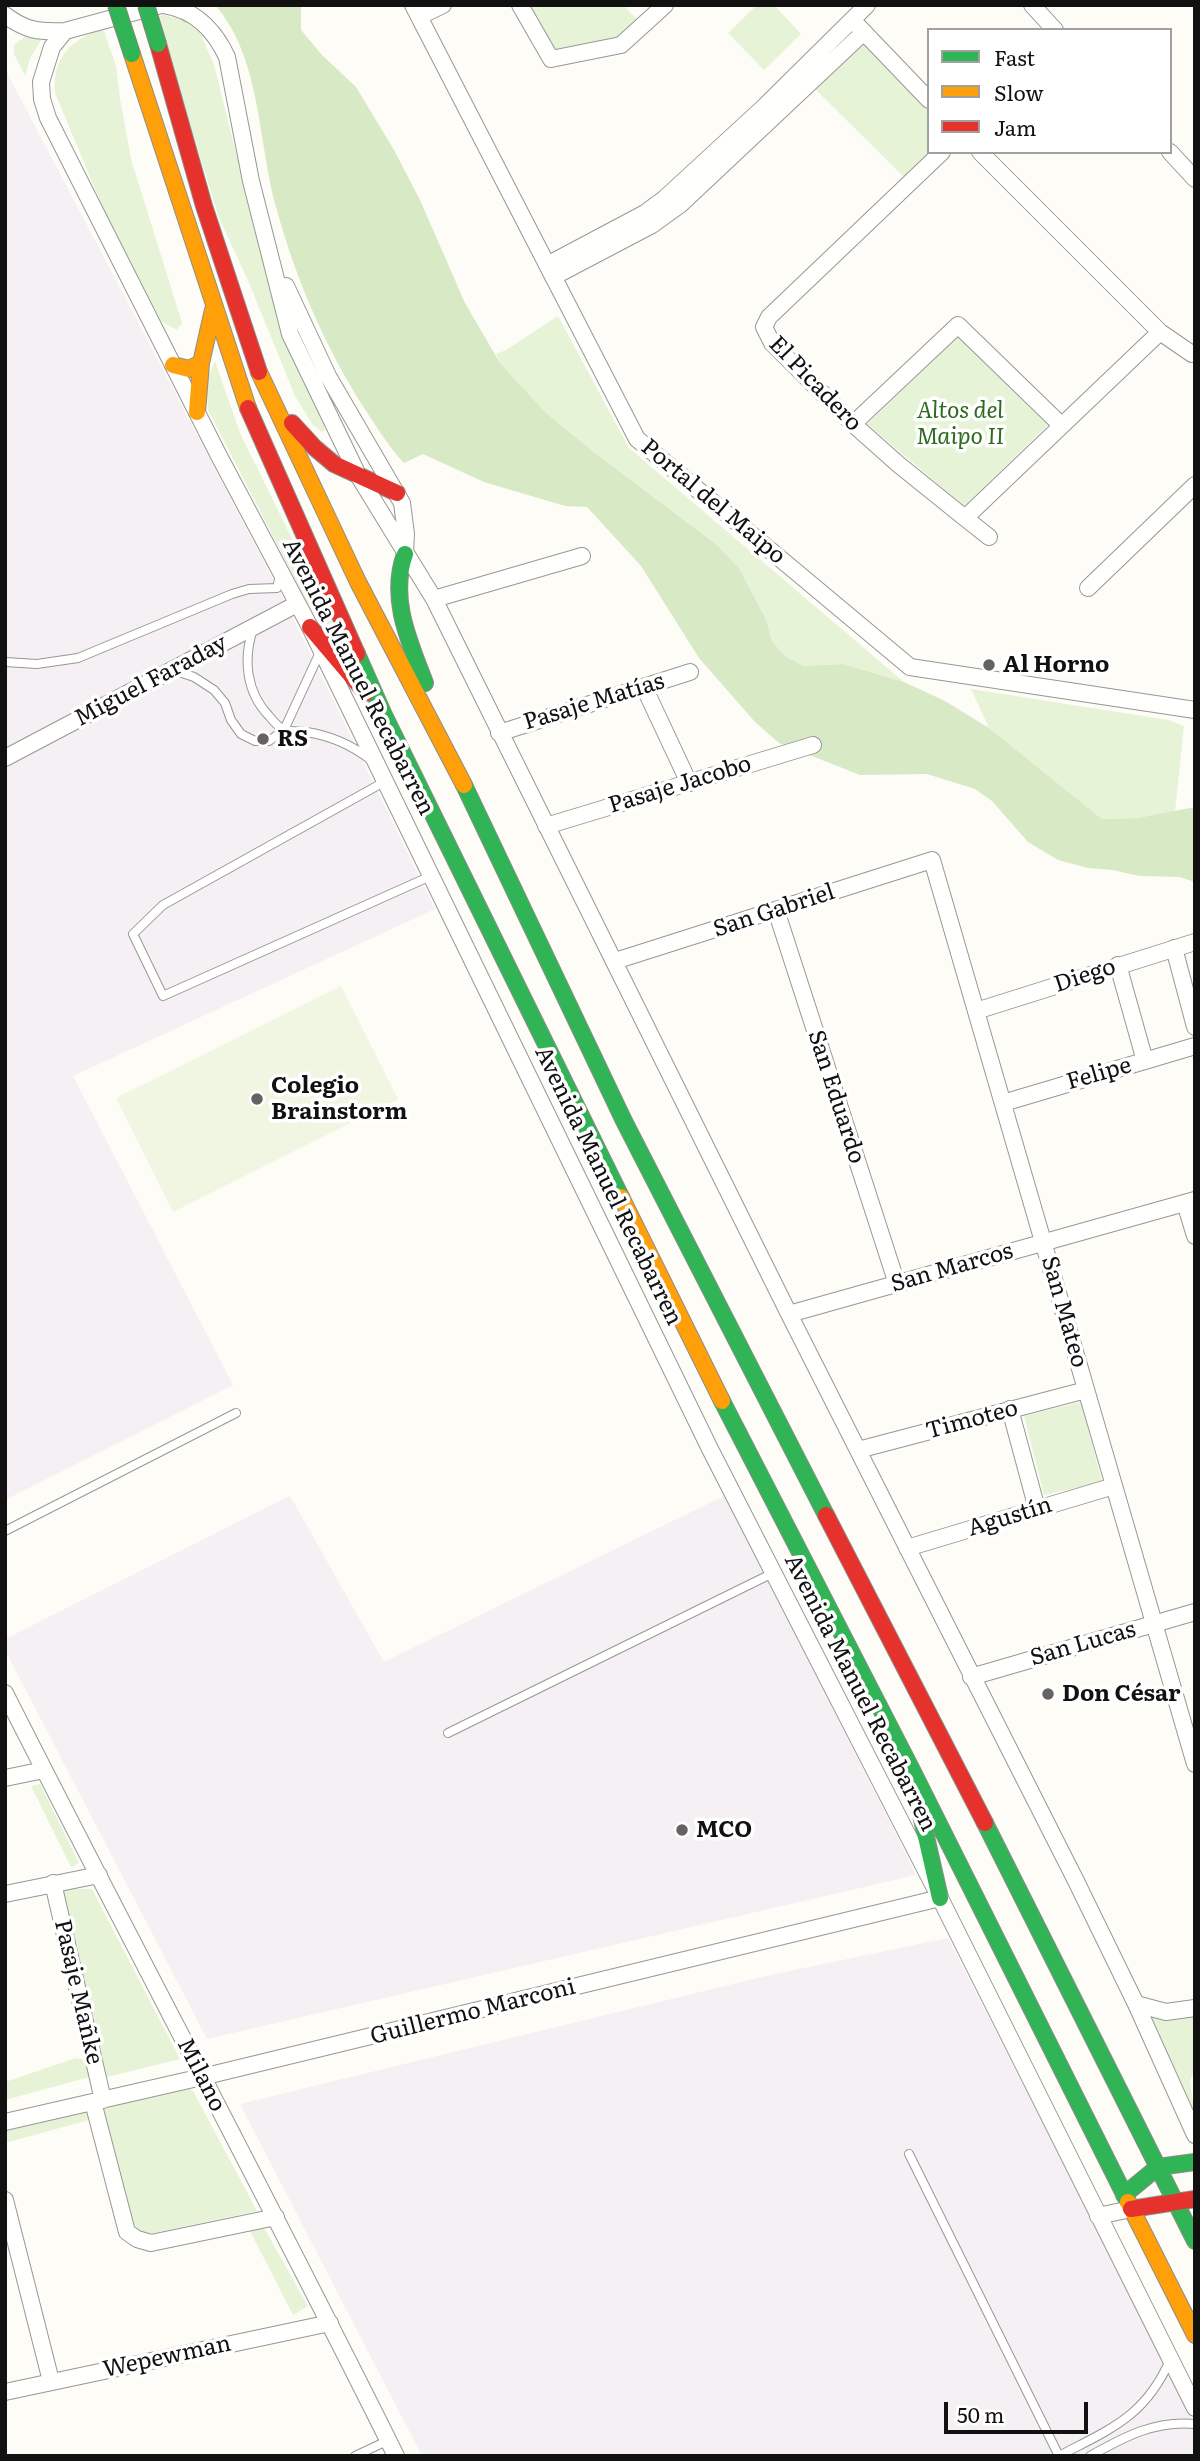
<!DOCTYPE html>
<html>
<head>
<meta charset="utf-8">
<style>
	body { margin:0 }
	#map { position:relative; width:1200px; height:2461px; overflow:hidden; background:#fdfcf7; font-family:Literata,serif }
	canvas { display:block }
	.frame { position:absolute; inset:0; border:7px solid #111; pointer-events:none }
	.legend { position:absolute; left:927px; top:28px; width:245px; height:126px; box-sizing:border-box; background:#fff; border:2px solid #a0a0a0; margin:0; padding:9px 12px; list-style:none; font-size:21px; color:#111 }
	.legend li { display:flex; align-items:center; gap:14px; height:35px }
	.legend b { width:35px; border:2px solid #a0a0a0 }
	.scale { position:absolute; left:944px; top:2402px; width:144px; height:32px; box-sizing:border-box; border:4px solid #111; border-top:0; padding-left:9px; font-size:21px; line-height:24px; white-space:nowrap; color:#111; -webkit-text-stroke:5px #fff; paint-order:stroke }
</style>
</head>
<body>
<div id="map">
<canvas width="1200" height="2461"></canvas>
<div class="frame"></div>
<ul class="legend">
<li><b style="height:9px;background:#30b455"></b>Fast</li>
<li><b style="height:9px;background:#ff9f0a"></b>Slow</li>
<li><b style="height:9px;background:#e5322d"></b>Jam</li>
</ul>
<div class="scale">50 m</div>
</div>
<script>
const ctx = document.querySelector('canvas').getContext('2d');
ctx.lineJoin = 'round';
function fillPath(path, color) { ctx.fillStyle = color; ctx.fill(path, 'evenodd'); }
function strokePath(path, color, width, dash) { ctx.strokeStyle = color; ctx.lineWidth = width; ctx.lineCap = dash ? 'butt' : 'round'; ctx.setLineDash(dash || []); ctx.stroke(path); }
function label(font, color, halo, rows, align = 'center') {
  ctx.font = font + ' Literata,serif'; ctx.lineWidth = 7; ctx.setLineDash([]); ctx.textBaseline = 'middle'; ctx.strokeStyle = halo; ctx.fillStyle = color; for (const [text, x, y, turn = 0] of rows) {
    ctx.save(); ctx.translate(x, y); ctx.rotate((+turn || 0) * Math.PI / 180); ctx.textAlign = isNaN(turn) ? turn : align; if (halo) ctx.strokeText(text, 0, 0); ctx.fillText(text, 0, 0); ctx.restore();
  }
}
fillPath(new Path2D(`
	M5,69l283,539 147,301 -362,167 160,309 -228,115z
	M726,1495l190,380 -709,164 -202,-389v-11l285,-143 94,166z
	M948,1938l247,485v33h-773l-182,-352 526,-128z`), '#f5f0f3');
fillPath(new Path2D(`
	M526,5h97l19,19 -22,18 -67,14z
	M757,5h17l27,29 -37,36 -36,-37z
	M164,15l19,5 16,10 15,35 55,220 52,131 4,14 -3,2 -10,-8 -17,-28 -48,-118 -28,-60 -62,-202z
	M103,28l13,38 4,33 11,60 51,164 -5,7 -15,-8 -49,-90 -58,-139c-3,-37 17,-53 48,-65z
	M26,36l15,4 -11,19 -5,17 -11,-22v-9z
	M863,40l66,68v44h5l-28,27 -92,-91z
	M558,316l71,132 275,234 -61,-18 -39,2 -19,-10 -13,-15 -6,-22 -27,-51 -22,-23 -122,-92 -49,-40 -46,-50 -4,-9 10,-4z
	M958,337l90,88 -84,81 -97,-82z
	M215,361l25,72 110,224 -24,-23 -19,-32 -99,-192 -2,-29z
	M971,689l197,31 16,6 -9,86 -37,6 -36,1 -113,-91z
	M1081,1402l21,80 -58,13 -20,-79z
	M40,1784l39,79 -8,4 -40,-81z
	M63,1889h29l88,170 -73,18z
	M1147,2014h48v54l-5,13 5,38z
	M76,2058l10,2 4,17 -85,23v-18z
	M186,2086l7,5 64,120 -113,24 -10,-9 -30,-116 8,-8z
	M85,2102l4,18 -84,23v-18z
	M263,2226l45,80 -15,9 -44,-86z`), '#e7f3d7');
fillPath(new Path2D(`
	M215,5h86v25l21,25 34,32 38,63 26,50 45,103 35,60 46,50 49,40 122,92 22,23 27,51 6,22 13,15 19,10 39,-2 61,18 41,19 44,27 113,91 36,-1 57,-11v75l-16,-5 -39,-1 -28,-6 -24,-2 -30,-8 -30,-18 -36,-41 -17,-12 -48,-15 -67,1 -81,-32 -24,-21 -56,-64 -58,-92 -54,-59 -22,-1 -81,-24 -61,-28 -19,9c-15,-16 -26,-34 -38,-52 -41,-64 -70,-131 -90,-204 -18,-65 -15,-150 -61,-202z`), '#d8eac5');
fillPath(new Path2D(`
	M341,986l57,113 -225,113 -57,-114z`), '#f0f6e1');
const lane = new Path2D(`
	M253,629c-10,30 -7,63 16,87 4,5 10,12 16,14 7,2 15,1 22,2 24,4 45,13 64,28
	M5,662l32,2 41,-6 154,-64 17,-5 28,-1 3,-13
	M176,671l18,6 20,13 11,13 6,17 10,14 14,7h14l15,-11 37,-80
	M384,782l-221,123 -30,29 30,62 270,-121
	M5,1531l231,-118
	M448,1733l325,-160
	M909,2154l150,302
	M355,2456l34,-16
	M1059,2456c51,-27 86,-39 111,-96
	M1090,2456c34,-19 65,-36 105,-32`);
const street = new Path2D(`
	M161,5l-96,26 -13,16 -11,35 1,17 6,19 171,338 91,171 400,822 230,449 255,510
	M164,5c31,5 50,24 63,52l24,124 39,153 68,141 76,124 355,715 287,567 60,123 59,131
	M413,5l224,434 273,228 285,43
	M520,5l31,54 70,-14 44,-40
	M1032,5l23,25
	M5,15c21,16 34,17 60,16
	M420,16l23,-11
	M858,26l71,74
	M942,152l-173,165 -5,10 8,16 81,81 45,40 67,54 195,-186
	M980,152l180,180 32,22
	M1170,152l25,27
	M547,265l98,-52 19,-14 101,-93 102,-101
	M553,277l99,-52 29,-21 183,-172
	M286,286l42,90 74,127 4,31 -1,19
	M853,424l105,-99 103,100
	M965,518l24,19
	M1088,588l107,-103
	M434,599l148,-43
	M644,687l45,96
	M499,733l191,-61
	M5,758l292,-154
	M546,826l267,-81
	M776,910l121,374
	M1174,948l21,79
	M615,961l317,-101 263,904
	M1118,965l27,96
	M976,1011l219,-69
	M1003,1103l192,-57
	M1185,1203l10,33
	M789,1314l406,-114
	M1010,1409l27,100
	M858,1450l228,-60
	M907,1548l207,-62
	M971,1677l224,-65
	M5,1693c129,255 264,507 391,763
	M5,1778l39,-8
	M53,1883l50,217
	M5,1894l94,-19
	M1136,2004l30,8 29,-4
	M93,2102l34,130 10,7 14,4 125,-26
	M5,2122l197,-45 738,-179
	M5,2200l46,181
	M1098,2216l33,-7
	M5,2392l325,-69`);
const fast = new Path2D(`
	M405,554c-16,44 4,87 20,129
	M357,654l26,59 238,484
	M464,785l160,336 202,394
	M722,1401l189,367 217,434
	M919,1806l21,92
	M985,1823l210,418
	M1124,2195l34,-28 37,-5`);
const slow = new Path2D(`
	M132,54l116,354
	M173,365l16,4 12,-6
	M259,372l99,210 106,203
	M197,412l4,-49 12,-53
	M621,1197l101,204
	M1128,2202l67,133`);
const jam = new Path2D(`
	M158,44l46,162 55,166
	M248,408l109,246
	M292,423l23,25 19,16 63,29
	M310,627l56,66
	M826,1515l159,308
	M1131,2209l64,-10`);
strokePath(lane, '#979795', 10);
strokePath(street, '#979795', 18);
strokePath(fast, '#8e8d8b', 18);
strokePath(slow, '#8e8d8b', 18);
strokePath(jam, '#8e8d8b', 18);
strokePath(lane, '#fffffe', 8);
strokePath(street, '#fffffe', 16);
strokePath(fast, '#30b455', 16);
strokePath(slow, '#ff9f0a', 16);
strokePath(jam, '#e5322d', 16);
const fastBridge = new Path2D(`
	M116,5l16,49
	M146,5l12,39`);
strokePath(fastBridge, '#858482', 18, []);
strokePath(fastBridge, '#30b455', 16);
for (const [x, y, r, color] of [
	[989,665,7,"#646362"],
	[263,739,7,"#646362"],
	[257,1099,7,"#646362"],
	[1048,1694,7,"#646362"],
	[682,1830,7,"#646362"]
]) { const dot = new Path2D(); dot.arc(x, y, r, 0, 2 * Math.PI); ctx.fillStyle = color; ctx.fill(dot); strokePath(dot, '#fff', 2.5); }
label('23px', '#111', '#fff', [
	["El Picadero",815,384,46],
	["Portal del Maipo",713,502,40],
	["Avenida Manuel Recabarren",358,677,63],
	["Miguel Faraday",151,681,-28],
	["Pasaje Matías",594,702,-17],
	["Pasaje Jacobo",680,785,-17],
	["San Gabriel",774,911,-18],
	["Diego",1085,976,-18],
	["Felipe",1099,1074,-16],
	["San Eduardo",836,1097,72],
	["Avenida Manuel Recabarren",608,1186,64],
	["San Marcos",952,1268,-16],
	["San Mateo",1064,1312,74],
	["Timoteo",972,1420,-15],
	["Agustín",1010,1517,-17],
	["San Lucas",1083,1644,-16],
	["Avenida Manuel Recabarren",860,1693,63],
	["Pasaje Mañke",78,1992,77],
	["Guillermo Marconi",473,2012,-14],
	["Milano",201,2075,63],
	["Wepewman",167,2357,-12]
]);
label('italic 23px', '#2f6b1f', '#fff', [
	["Altos del",960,411],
	["Maipo II",960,437]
]);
label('bold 23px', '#111', '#fff', [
	["Al Horno",1003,665],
	["RS",277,739],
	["Colegio",271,1086],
	["Brainstorm",271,1112],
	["Don César",1062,1694],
	["MCO",696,1830]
], 'left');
</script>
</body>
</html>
